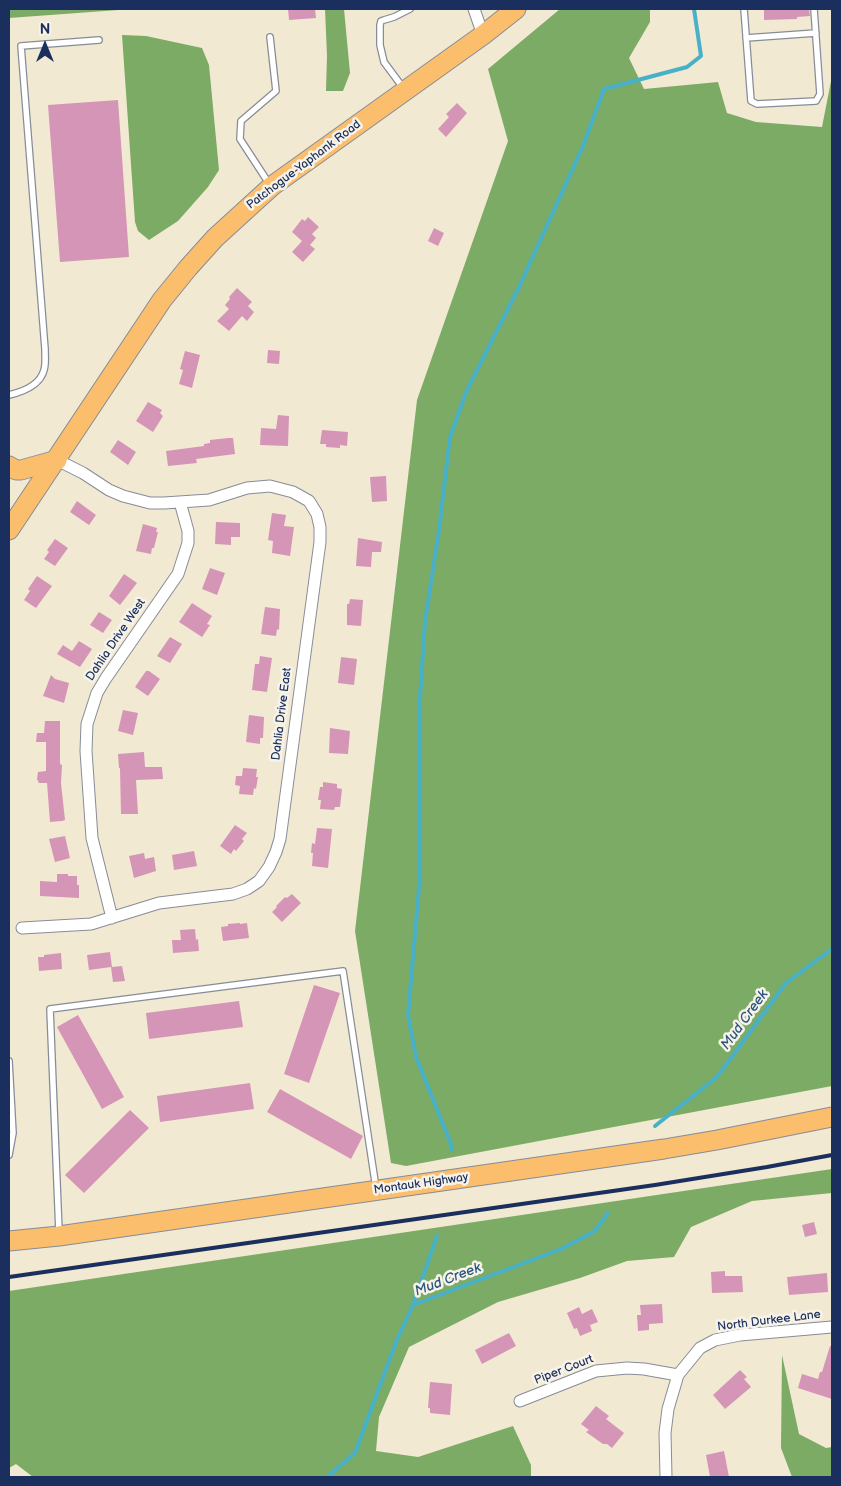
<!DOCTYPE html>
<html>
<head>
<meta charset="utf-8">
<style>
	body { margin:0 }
	#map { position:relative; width:841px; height:1486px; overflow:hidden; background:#f2e9d3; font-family:"Balsamiq Sans",sans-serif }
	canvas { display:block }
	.frame { position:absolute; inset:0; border:10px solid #1b2f5e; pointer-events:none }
	.north { position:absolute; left:20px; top:20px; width:50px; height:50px; -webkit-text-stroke:4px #f7f3e8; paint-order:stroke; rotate:0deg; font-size:14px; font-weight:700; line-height:20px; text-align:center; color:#1b2f5e }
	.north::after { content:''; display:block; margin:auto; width:18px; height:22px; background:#1b2f5e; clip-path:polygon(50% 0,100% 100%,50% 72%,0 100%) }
</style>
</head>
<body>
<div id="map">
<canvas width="841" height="1486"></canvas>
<div class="frame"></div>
<div class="north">N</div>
</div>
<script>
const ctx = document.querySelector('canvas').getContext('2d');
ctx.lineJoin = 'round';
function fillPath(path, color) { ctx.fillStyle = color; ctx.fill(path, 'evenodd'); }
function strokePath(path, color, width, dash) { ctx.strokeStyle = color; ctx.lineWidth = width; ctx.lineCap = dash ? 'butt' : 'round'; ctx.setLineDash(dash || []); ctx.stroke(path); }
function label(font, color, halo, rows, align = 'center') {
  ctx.font = font + ' "Balsamiq Sans",sans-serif'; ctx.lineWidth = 5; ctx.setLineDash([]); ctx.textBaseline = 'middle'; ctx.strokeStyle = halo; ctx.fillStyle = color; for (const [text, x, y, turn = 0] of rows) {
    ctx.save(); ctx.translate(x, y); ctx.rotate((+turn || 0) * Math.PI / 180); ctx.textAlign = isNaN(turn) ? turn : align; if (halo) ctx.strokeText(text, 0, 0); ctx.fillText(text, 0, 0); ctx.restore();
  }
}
fillPath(new Path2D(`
	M9,9h123l-123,9z
	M325,9h19l6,64 -7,18h-17l1,-35z
	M560,9h90v13l-21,36 15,31 74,-7 9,31 29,9 66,5 10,-51v1010l-426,80 -15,-3 -36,-232 62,-531 91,-259 -20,-72z
	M122,35l24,1 56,12 7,17 10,105 -11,17 -30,34 -29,19 -11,-9 -3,-9z
	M832,1169v24l-80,8 -61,26 -17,30 -47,4 -47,17 -82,24 -89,45 -30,70 -3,34 42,6 95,-31 18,39v12h-498l-17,-13 -7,4v-177z
	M782,1355l17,79 27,14 6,-1v30h-40l-11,-29z`), '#7cab65');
strokePath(new Path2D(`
	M655,1126l62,-49 69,-94 46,-34
	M451,1150v-6l-35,-87 -8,-42 11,-127 1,-191 5,-76 14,-91 11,-93 17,-47 53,-105 63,-139 21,-57 83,-22 14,-11 -7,-47
	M413,1305l24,-69
	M327,1477l28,-24 41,-111 17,-37 148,-56 34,-18 13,-18`), '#49b1c7', 4);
fillPath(new Path2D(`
	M288,9h27l1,9 -27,2z
	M764,9h45l1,7 -13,1v2l-33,1z
	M118,100l11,157 -69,5 -12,-157z
	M457,103l10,10 -21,24 -8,-8 11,-12 -3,-3z
	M308,217l11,10 -7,7 4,4 -6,7 5,4 -12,13 -11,-10 10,-11 -10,-9 10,-13 3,2z
	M434,228l10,5 -6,13 -10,-5z
	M237,288l15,14 -4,4 6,6 -7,9 -5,-5 -13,15 -12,-10 12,-12 -4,-4 5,-6 -1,-2z
	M268,350l12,1 -1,13 -12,-1z
	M185,351l15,4 -8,33 -13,-4 4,-14 -3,-1z
	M148,402l14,8 -2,3 3,3 -10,16 -17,-11z
	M278,415l11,1 -1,30 -28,-1 1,-17 15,1z
	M322,430l26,2 -1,14 -7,-1v3l-14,-1v-3h-6z
	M228,438h5l2,16 -39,5 1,4 -29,3 -2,-15 38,-5v-2l6,-1v-3z
	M118,440l18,12 -8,13 -18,-13z
	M386,476l1,25 -15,1 -2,-25z
	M77,501l19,14 -7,10 -19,-13z
	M272,513l14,2 -2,11 10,1 -4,29 -18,-3 1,-12 -5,-1z
	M216,522l24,1v14h-9v8l-16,-1z
	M143,524l14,4 -1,4h2l-4,16h-2l-1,6 -15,-3z
	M358,538l24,4 -1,10h-9l-1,15 -15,-1z
	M55,539l13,9 -13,18 -11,-7 5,-7 -2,-2z
	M210,568l15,5 -8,22 -15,-6z
	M124,574l13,9 -17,22 -11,-9z
	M37,576l15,10 -16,22 -12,-8 6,-9 -2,-2z
	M350,599l13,1 -2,26 -14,-1v-21h2z
	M192,603l20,13 -5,8 3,1 -8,12 -23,-15z
	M265,607l15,2 -1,21 -2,-1 -1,7 -15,-2z
	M99,612l13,8 -9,13 -13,-8z
	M170,637l12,7 -12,19 -13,-7z
	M79,641l13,8 -12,18 -23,-13 6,-9 9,6z
	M260,656l12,2 -5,34 -15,-2 3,-26h4z
	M341,657l16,2 -3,26 -16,-2z
	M146,671h3l11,8 -12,17 -13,-9z
	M51,675l4,4 14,4 -5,20 -21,-7z
	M123,710l15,3 -5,22 -15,-4z
	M249,715l15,2 -1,21h-3v6l-14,-2z
	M45,721h15v43l2,1 -1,18 4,37 -3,1 -12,1 -3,-39h-8l-2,-4 1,-7 8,-1v-29h-10l1,-9h7z
	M330,728l20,3 -2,23 -19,-1z
	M144,752l1,15h17l1,12 -27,1 2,34h-17l-1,-46h-1l-1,-14z
	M243,768l14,1 -1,8h2l-2,12 -2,-1 -1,7 -14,-1 1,-8 -5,-1 1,-9h6z
	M323,782l14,2v4l5,1 -2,18h-5l-1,3 -14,-1 1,-9h-3l2,-13h3z
	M235,825l12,8 -5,6 2,2 -8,10 -2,-2 -3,5 -11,-8z
	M317,828l15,1 -4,39 -16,-2 1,-13h-2l1,-10 3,1z
	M65,836l5,22 -15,4 -6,-23z
	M194,851l3,15 -23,4 -2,-15z
	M144,853l1,6 9,-2 2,14 -22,7 -5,-22z
	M57,874h11v2h9v9h2v13l-39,-2v-15l17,1z
	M292,894l9,9 -19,19 -10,-10 5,-5 -1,-1 9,-9 2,1z
	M240,923v1l7,-1 2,15 -26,3 -2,-14 7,-1v-2z
	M195,929l1,11 2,-1 1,12 -26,2 -1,-13h9l-1,-10z
	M110,952l2,15 10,-1 3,15 -12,1 -2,-15 -22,3 -2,-15z
	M61,953l1,16 -23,2 -1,-14h6v-2z
	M314,985l26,8 -31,90 -25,-9z
	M239,1001l4,26 -94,12 -3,-26z
	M78,1015l46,82 -22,12 -45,-82z
	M250,1083l4,26 -94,13 -3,-26z
	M280,1089l83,47 -12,23 -84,-47z
	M130,1110l19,18 -65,65 -19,-18z
	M814,1222l3,12 -12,3 -3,-12z
	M725,1271v5h17l1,16 -31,1 -1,-21z
	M827,1273l1,19 -39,3 -2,-18z
	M662,1304l1,19 -14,1v6l-11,1 -1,-16h4l-1,-10z
	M579,1307l3,7 10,-5 6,13 -8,3 2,6 -12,5 -3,-8 -3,1 -7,-16z
	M509,1333l7,13 -34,18 -7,-14z
	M830,1346h2v53l-34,-11 4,-14 16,5 2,-7h2z
	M740,1370l7,7 -3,2 7,8 -26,22 -12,-14z
	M430,1382l22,2 -2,31 -20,-2v-5h-2z
	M596,1406l13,10 -3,3 18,14 -12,15 -5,-4h-4l-17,-12 3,-2 -8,-6z
	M724,1451l5,26h-19l-4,-22z`), '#d595b7');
const service = new Path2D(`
	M744,9l7,92 6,3 59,-3 4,-7 -6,-85
	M270,37l6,54 -35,30 -1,18 30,46
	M746,38l70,-5
	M404,89l-20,-27 -4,-17v-20l1,-4 3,-1 10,-3 16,-8
	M9,395c13,-3 31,-9 35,-25 2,-6 1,-14 1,-21l-24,-303 78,-6
	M9,1061l4,72 -4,22
	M59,1232l-9,-223 293,-38 33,217`);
const minor = new Path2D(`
	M474,9l9,26
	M112,918l-20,-80 -6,-87 1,-27 10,-31 9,-15 72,-104 10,-31v-12l-8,-29
	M22,928l69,-4 68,-21 74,-9 14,-5 12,-8 10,-14 7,-15 4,-13 40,-297v-15l-3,-13 -8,-13 -16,-9 -23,-6 -23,2 -38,12 -45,3h-14l-27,-7 -14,-6 -26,-17 -26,-13
	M520,1401l76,-30 31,-3 17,1 34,6
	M666,1477l-1,-44 3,-24 10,-34 22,-27 15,-8 25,-5 92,-8`);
const primary = new Path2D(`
	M9,466l7,4h5l36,-10
	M9,530l153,-230 26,-32 27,-30 57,-52 211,-151 33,-26
	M9,1241l50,-5 605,-87 53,-9 115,-23`);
strokePath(service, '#868c98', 8);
strokePath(minor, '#868c98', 13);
strokePath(primary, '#868c98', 21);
strokePath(service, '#fff', 5.5);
strokePath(minor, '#fff', 11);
strokePath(primary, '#fabe6d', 19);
strokePath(new Path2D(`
	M9,1277l646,-92 112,-18 65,-12`), '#1b2f5e', 4);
label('12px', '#1b2f5e', '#f7f3e8', [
	["Patchogue-Yaphank Road",304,165,-37],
	["Dahlia Drive West",116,640,-56],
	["Dahlia Drive East",282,714,-83],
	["Montauk Highway",421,1184,-8],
	["North Durkee Lane",769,1321,-7],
	["Piper Court",564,1370,-21]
]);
label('italic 14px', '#29567e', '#f7f3e8', [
	["Mud Creek",745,1020,-54],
	["Mud Creek",448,1280,-21]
]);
</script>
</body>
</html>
